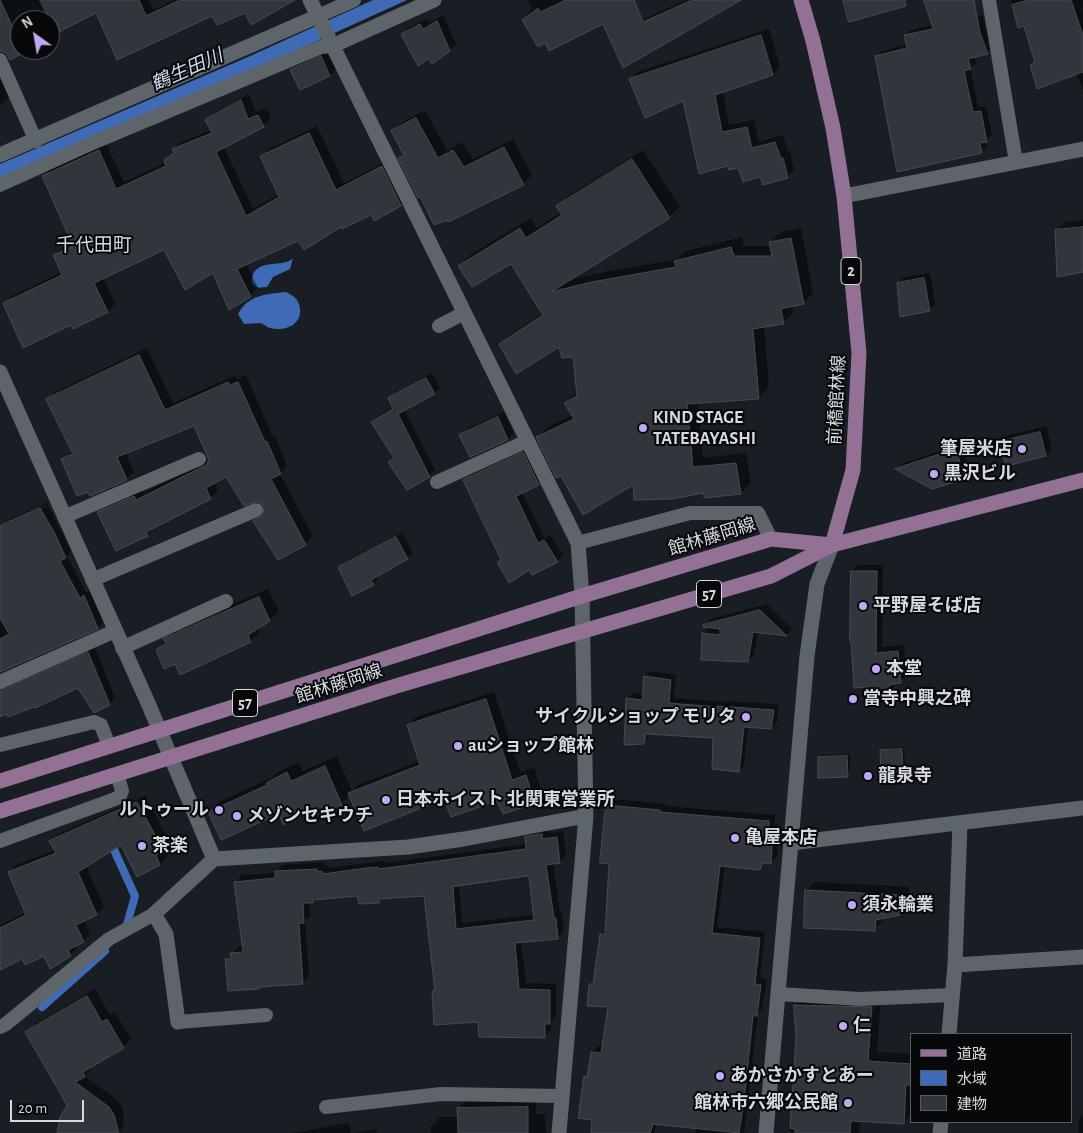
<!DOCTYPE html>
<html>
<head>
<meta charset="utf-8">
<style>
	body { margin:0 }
	#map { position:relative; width:1083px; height:1133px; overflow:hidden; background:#191e24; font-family:"Alegreya Sans","Noto Sans JP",sans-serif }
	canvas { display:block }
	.legend { position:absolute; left:910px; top:1033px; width:162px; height:90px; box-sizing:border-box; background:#06080a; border:1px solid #595c5f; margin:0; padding:6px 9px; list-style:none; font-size:15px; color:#d6dade }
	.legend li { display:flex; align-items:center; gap:10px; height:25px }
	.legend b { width:25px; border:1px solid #595c5f }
	.north { position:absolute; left:10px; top:10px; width:50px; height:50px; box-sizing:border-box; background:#06080a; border:1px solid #595c5f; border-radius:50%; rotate:328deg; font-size:14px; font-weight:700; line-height:20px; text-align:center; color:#d6dade }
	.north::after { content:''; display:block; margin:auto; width:18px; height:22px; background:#c0a8f3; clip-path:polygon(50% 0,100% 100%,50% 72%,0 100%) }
	.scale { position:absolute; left:10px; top:1100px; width:74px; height:22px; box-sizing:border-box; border:2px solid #d6dade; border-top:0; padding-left:6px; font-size:15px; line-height:18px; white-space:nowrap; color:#d6dade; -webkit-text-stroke:4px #06080a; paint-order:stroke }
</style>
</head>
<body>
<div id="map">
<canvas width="1083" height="1133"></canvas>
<ul class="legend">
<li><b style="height:6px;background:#927194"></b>道路</li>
<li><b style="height:14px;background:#3f6ab5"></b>水域</li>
<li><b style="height:14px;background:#30363c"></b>建物</li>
</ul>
<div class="north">N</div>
<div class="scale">20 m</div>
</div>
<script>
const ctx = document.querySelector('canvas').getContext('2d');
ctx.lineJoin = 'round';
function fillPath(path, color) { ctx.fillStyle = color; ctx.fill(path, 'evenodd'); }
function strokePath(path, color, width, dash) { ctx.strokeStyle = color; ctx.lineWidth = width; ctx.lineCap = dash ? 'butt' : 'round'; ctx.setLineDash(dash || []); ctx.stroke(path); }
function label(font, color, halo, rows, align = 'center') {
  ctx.font = font + ' "Alegreya Sans","Noto Sans JP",sans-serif'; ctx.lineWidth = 4; ctx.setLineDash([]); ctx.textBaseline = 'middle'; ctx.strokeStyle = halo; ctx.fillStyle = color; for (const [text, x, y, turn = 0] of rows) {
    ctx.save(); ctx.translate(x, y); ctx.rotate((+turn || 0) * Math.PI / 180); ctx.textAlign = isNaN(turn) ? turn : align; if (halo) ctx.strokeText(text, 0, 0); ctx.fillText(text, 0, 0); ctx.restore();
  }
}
fillPath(new Path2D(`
	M373,0h34l-154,70 -253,108v-14l248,-107z
	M293,258l-3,11 -17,8 -6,10c-4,0 -9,2 -12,-1 -4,-3 -4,-7 -2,-11 4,-13 23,-10 33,-13 1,0 7,-3 7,-4z
	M286,292c8,4 13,7 14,17 2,16 -16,23 -30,19 -4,-1 -6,-4 -10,-5 -5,0 -11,1 -16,1l-6,-10c10,-19 28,-20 48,-22z`), '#3f6ab5');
fillPath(new Path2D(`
	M0,0h149l4,10 21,-10h122l-44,23 -7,-12 -32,4 -96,43 -20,-46 -47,18v-10h-30v24l-20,-20z
	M528,0h92l-75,41 -22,-21 9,-12z
	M686,0h40l-109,31z
	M925,0h26l8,20 24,-5 2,12 8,20 -5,5 -14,4 2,7 -6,5 8,39 8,-1 6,29 -7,6 2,6 -6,5 -105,-96 6,-5 26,-7 -3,-8 6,-6 22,-5z
	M1011,0h72v9h-1l1,4v77l-7,-17 -45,-8 4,-4 -10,-37 -6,2z
	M443,15l13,29 -7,6 -47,-16 6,-6 18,-9 3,4z
	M769,29l11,38 -7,7 -50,17 6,34 25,-5 5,22 24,-7 5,17h2l4,18 -7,7 -26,-1 -22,-10 -10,-1 -45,-66 -54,-19 7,-8z
	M328,51l8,18 -6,6 -30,14 -9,-19 6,-6z
	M0,73l13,22 -13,10z
	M249,94l7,18 10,-4 5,10 -8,8 -39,21 29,62 26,-15 -17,-38 7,-7 48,-23 27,57 45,-23 19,38 -7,7 -30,8 -72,27 -53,24 12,24 -8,8 -37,-25 -49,-23 -61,29 12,27 -7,7 -36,13 -68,-20 8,-8 50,-24 -8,-17 8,-7 11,-5 -29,-67 7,-8 55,-24 18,38 42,-19 -1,-2 10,-9 -2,-3 8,-7 30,-12 -4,-10 8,-7z
	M425,110l22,41 15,-9 11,17 40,-20 19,36 -9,9 -123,-26 4,-4 -11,-22 8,-9z
	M643,150l37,57 -11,10 -101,63 36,-8 74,-13 8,-8 56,-14 2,9h27l-1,-4 11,-10 20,-4 12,65 -10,10 -11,2 2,7 -11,11 -19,3 5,61 -10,11 -61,4 5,56 43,-5 5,30 -11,10 -35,-1 -143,-18 -24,-37 10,-10 25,-12 -8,-12 13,-11 -4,-37 -14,-10 -60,-1 11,-10 32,-21 -32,-51 -51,4 10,-11 61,-37 6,10 25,-16 -4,-6 10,-10z
	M1083,220v51l-26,-40 9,-9z
	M930,273l5,31 -6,6 -31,-27 6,-6z
	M147,348l26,55 63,-28 1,4 9,-4 26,60 2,-1 13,32 -7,8 33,62 -8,8 -50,-23 10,-9v-6l-38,-30 -13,7 4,8 -8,7 -55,29 -8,8 -31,14 -17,-36 7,-8 36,-15 1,3 67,-33 -16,-36 -69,28 9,20 -8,7 -63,-19 10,-9 -25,-51 7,-8z
	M432,373l8,15 -5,5 -31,16 31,61 -6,6 -21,12 -19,-26 6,-5 -22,-35 5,-6 16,-9 -5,-9 6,-5z
	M504,412l10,21 -6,6 -38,17 -9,-21 6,-6z
	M1046,426l6,23 -6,6 -47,-13 7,-6z
	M962,444l8,27 -6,6 -67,-9 6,-5z
	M529,448l15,31 -6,5 -16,8 22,46 6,-3 13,20 -6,6 -24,12 -3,-5 -32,-6 3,-3 -36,-79 5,-6z
	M47,503l24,48 -4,5 19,37 4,-3 14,32 -7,6 -97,43v-147zM46,505l1,2 -47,20v-2z
	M402,533l11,20 -6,5 -31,17 2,3 -5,6 -34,-16 5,-6z
	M858,565h25l-1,82 22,-2 2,31 -6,6 -5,1v3l-6,7 -20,1 -17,-123z
	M268,589l11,22 -9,9 -12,8 2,4 -9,9 -70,32 -5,-11 -19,-12 17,-20z
	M767,604l25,25 -6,6 -28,-3 -4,23 -6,6 -45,-27 8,-8h-7l6,-7z
	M95,647l20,51 -6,6 -31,-18 -78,30v-34z
	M651,671l25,4 -2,23 50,4 1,-1 54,3 -2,18 -6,6 -23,-2 -4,39 -5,5 -25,-33 -64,-4 -1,4 -6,6 -16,-44 6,-6 10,1 2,-18z
	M494,692l26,80 14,-4 8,26 -8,8 -184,-8 -9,10 -62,8h-70l12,-11 52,-24 5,-5 21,-10 4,9 34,-15 15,35 6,-6 62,-24 -12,-36 8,-8z
	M904,747l1,20 -3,2 -21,-18 3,-3z
	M850,754v19l-3,3 -28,-18 3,-3z
	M145,796l25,47 -7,7 4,7 -7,7 -23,11 -15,-32 -36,23 18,41 -8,7 -12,6 6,14 -7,7 -7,4 1,3 -7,7 -25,-1 -22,4 -23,11v-44l27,-13 -18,-40 7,-7 40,-15 -5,-9 7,-7z
	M613,799l53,5 -1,2 110,9v9h4l-2,32 -7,6h-4l-6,7 -35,-4 -8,62 48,5 -5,46 7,1 -5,30 -4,4 -14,120h-49l1,-6 -39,-4 -3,10h-61v-14l-8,-42 4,-4 3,-21 7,-6h4l7,-40 -20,-21 5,-6 6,-45 5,-5 5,-66 -4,-57z
	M549,828l1,5 13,-2 3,24 -7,7 -6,1 7,49h2l2,19 -7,7 -36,3 5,42 30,1v32l-5,5v9l-7,7 -65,-16 -46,-30 3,-2 -11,-95 -43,4 -3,4 -21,-7 -43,4 -3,3h-3l1,14 -5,4 4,56 -6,7 -76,-23 11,-13 6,-1 -8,-64 6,-7 34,-2 7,-8 41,-3v4l5,-1v3l45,-6 11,-1v2l142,-19 -1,-6 7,-7zM530,874l5,41 -73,8 -3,-39z
	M815,882l94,5v17l-9,9 -16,4 -1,3 -9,9 -68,-38z
	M95,989l15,26 5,-3 16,27 -8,8 -32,19 1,2 -8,8 32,23 6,8 2,8 -1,10 -3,8h-60l9,-28 -42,-73 8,-8z
	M805,996l76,2 -4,54 35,2v60l-8,8 -44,-2 -1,13h-68l6,-95 -2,-33z
	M536,1098v16h9l1,19h-115v-7l9,-9h19l-1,-9 9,-9z
	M1083,1115v18h-4l-1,-13z
	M349,1123l2,10h-60z
	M376,1129l1,4h-23z`), '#0007');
strokePath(new Path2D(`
	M110,841l25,55 -9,32
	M42,1007l63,-56`), '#3f6ab5', 8);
const building = new Path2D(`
	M0,0l20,42v8h4l1,2 -15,8 -4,-7 -6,-2z
	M40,0h99l7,16 34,-16h115l-44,25 -6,-12 -28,12 -5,-9 -95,44 -21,-47 -39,20z
	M566,0h68l9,22 49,-22h49l-118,68 -20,-44 -54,27 -4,-8 -7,4 -16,-27 16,-12 2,4z
	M843,0h62l1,6 -57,16z
	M924,0h50l6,33 8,21 -20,5 3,10 -7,2 9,41 8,-1 6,31 -7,1 2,10 -85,19 -22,-116 32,-8 -3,-13 29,-6z
	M1029,0h42l12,35v37l-46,17 -7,-24 5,-2 -11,-37 -6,2 -6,-23z
	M437,21l13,30 -18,13 -4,-5 -10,7 -17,-32 19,-10 3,5z
	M761,35l12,40 -58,20 7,37 25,-5 5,21 23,-6 6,17 2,-1 5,20 -25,7 -3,-8 -17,5 -5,-14 -9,2 -1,-4 -29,8 -16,-73 -38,17 -16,-39z
	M321,56l9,20 -30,14 -10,-20z
	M241,100l7,19 10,-4 6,12 -48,25 30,64 33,-19 -19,-41 49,-23 27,57 46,-24 19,40 -27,15 -3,-6 -29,14 -1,-2 -37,23 -6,-9 -61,28 14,28 -22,13 -16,-37 -28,17 -21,-40 -70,33 14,29 -35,17 -2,-4 -48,23 -20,-45 59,-28 -9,-20 20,-9 -31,-70 57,-26 17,39 50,-23 -2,-6 10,-7 -2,-4 40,-16 -7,-13z
	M416,118l22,40 15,-8 11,17 40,-20 20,38 -76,37 -1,-2 -13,5 -14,-29 -2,2 -20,-40 6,-3 -13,-24z
	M632,159l38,59 -119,74 41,-10 84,-15 -2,-6 57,-14 3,9h38l-3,-14 22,-4 13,66 -23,5 3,15 -31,5 6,70 -72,5 6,63 43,-4 5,31 -37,4v-5l-32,6 -38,1 -1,-15 -50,30 -22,-39 -5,2 -20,-41 38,-18 -10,-16 13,-7 -4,-39 -11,1 -3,-11 -43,27 -17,-30 44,-29 -32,-51 -39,23 -14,-21 62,-38 6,10 36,-23 -6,-9z
	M1083,227v45l-26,5 -2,-47z
	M924,278l6,33 -30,6 -3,-34z
	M139,355l26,55 63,-28 2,3 8,-3 27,60 2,-1 14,33 -10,5 35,66 -28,15 -25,-39 10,-6 1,-9 -7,-5 -13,5 -18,-29 -20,11 5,11 -65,33 2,4 -32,15 -19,-39 37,-16 2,4 70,-35 3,-5 -15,-34 -77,31 10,23 -37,16 -3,-4 -10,4 -16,-37 12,-5 -27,-55z
	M426,378l9,16 -37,20 32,63 -23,13 -19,-28 6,-4 -23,-36 22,-13 -5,-11z
	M498,417l10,23 -38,17 -11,-22z
	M1040,432l6,24 -40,10 -8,-24z
	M956,449l9,30 -33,10 -37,-20z
	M523,452l16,33 -23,11 22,47 6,-3 14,22 -26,13 -3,-5 -20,13 -12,-21 4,-2 -38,-80z
	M40,508l14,24 12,26 -6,3 20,37 4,-3 14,34 -98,43v-33l9,-5 -9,-16v-92z
	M396,537l12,22 -37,21 3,5 -22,11 -14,-29z
	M851,571h26l-1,82 22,-2 3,32 -12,2 1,9 -22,1 -1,-8 -13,1 -3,-47h-1z
	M259,597l11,24 -22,14 3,7 -71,33 -5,-11 -11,5 -8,-19 10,-7 -3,-4z
	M760,610l27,26 -34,-4 -5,30 -47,-2 1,-27 18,2v-6l-17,-2v-2z
	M88,652l22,53 -16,8 -16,-25 -43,20 -1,-1 -26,10 -1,-3 -7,3v-26z
	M644,676l27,4 -2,23 49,4v-1l56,4 -3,19 -27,-2 -5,45 -27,-3 1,-31 -67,-4 -2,10 -20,1 2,-47 16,2z
	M486,699l26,81 14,-5 9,28 -32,11 -6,-13 -46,16 -7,-18 -80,32 -16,-38 72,-28 -13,-40z
	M902,749l1,22 -22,1 -1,-22z
	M847,756l1,21 -30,1v-21z
	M325,766l17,39 -26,10 -3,-7 -30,17 -4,-11 -58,26 -13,-28 59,-27 -1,-2 21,-11 4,9z
	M137,802l27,49 -8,4 4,10 -23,12 -16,-32 -43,27 19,43 -21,10 8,17 -16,8 3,6 -21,13 -6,-13 -19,9 -3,-6 -22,11v-42l26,-13 -18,-43 48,-19 -7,-12z
	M606,805l54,5v2l109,9v9h4l-2,34 -8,-1 -3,7 -40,-4 -8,67 48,5 -5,46 6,1 -4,31h-4l-9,85 -5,32 -86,-9 -3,9h-59l1,-13 -14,-2 6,-42 3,1 4,-25 10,1 7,-46 -21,-1 2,-22h4l7,-50h5l4,-70 -9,-1z
	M542,834l1,5 14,-2 3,26 -14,2 8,53h2l2,21 -43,4 4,46 31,1v34h-5v14l-66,-1 -1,-15 -44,3 -2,-34h3l-11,-95 -45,3v4l-20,1 -2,-8 -44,4v3h-10l1,20 -5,1 4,60 -44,3v2l-31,2 -3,-32h6l-1,-6 13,-1 -9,-70 41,-4v-7l42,-2 1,3 4,-1 1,3 43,-6 12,-1 1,2 147,-20 -1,-12zM529,876l5,44 -78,9 -3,-42z
	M805,890l95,5v20l-24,5 -1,11 -71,-3z
	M87,996l15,26 5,-3 17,29 -41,24 2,5 -10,5 34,25 5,8 5,18h-62l3,-16 7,-12 -42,-73z
	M794,1005l78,2 -4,54 44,3v21h-6l-2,39 -53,-3 -1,12h-55v-4l-5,-1 6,-90z
	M528,1107v26h-70l-1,-25z`);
fillPath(building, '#30363c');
strokePath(building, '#444b51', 1);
strokePath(new Path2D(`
	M989,0l27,162
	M318,16l36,-16
	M0,60l36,81
	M0,185l97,-44 224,-94 11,-1
	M439,326l25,-13
	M437,482l90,-41
	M64,517l135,-58
	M578,543l112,-30h68l13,26
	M92,580l164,-70
	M122,648l104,-47
	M0,682l115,-51
	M0,745l94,-23 7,3 8,21
	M0,841l115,-42 5,-3 2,-5 -5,-17
	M778,994l82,5 92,-4
	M178,1022l88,-7
	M0,1027l6,-3 103,-85 45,-25
	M326,1107l115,-13 121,2`), '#5d646a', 14);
strokePath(new Path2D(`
	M310,0l268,543 4,53 4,220 -27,317
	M332,46l102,-46
	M0,155l318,-139
	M844,196l239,-47
	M0,372l148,331 66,156
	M791,843l292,-35
	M955,965l128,-8
	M178,1022l-12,-88 -12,-20 60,-55 194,-12 56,-8 122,-23
	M949,1034l6,-69 5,-142
	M940,1133l1,-11`), '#5d646a', 15);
strokePath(new Path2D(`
	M766,1133l41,-477 10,-72 15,-39`), '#5d646a', 15);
strokePath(new Path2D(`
	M801,0l12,41 20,87 11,68 15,157 -6,117 -21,75
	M0,781l582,-185 189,-57 61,6
	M0,811l396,-125 375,-110 61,-31 251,-65`), '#927194', 15);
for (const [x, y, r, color] of [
	[643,428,5,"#c0a8f3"],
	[1022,449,5,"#c0a8f3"],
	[934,474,5,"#c0a8f3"],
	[863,606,5,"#c0a8f3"],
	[876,669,5,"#c0a8f3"],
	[853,699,5,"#c0a8f3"],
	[746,717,5,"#c0a8f3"],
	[458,746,5,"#c0a8f3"],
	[868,776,5,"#c0a8f3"],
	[386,800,5,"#c0a8f3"],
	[219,810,5,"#c0a8f3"],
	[237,816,5,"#c0a8f3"],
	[735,838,5,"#c0a8f3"],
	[142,846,5,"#c0a8f3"],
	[852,905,5,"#c0a8f3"],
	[843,1026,5,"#c0a8f3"],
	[720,1076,5,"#c0a8f3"],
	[848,1103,5,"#c0a8f3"]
]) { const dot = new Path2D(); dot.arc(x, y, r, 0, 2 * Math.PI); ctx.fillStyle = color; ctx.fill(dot); strokePath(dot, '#06080a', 2); }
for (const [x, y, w] of [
	[851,271,20],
	[709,594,25],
	[245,703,25]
]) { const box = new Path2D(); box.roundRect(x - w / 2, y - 13.5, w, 27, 4); ctx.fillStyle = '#06080a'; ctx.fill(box); strokePath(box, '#d6dade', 1); }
label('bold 16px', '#d6dade', null, [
	["2",851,271],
	["57",709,594],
	["57",245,703]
]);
label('18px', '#d6dade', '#06080a', [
	["前橋館林線",837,400,-87],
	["館林藤岡線",712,537,-17],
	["館林藤岡線",339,684,-18]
]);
label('bold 18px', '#d6dade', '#06080a', [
	["KIND STAGE",653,418],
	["TATEBAYASHI",653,439],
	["筆屋米店",1012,449,"right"],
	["黒沢ビル",944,474],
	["平野屋そば店",873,606],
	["本堂",886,669],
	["當寺中興之碑",863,699],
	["サイクルショップ モリタ",736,717,"right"],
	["auショップ館林",468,746],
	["龍泉寺",878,776],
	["日本ホイスト 北関東営業所",396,800],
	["ルトゥール",209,810,"right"],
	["メゾンセキウチ",247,816],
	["亀屋本店",745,838],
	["茶楽",152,846],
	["須永輪業",862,905],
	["仁",853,1026],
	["あかさかすとあー",730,1076],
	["館林市六郷公民館",838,1103,"right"]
], 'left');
label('italic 19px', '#cfdbf0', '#06080a', [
	["鶴生田川",187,70,-24]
]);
label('19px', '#d6dade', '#06080a', [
	["千代田町",94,245]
]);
</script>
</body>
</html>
